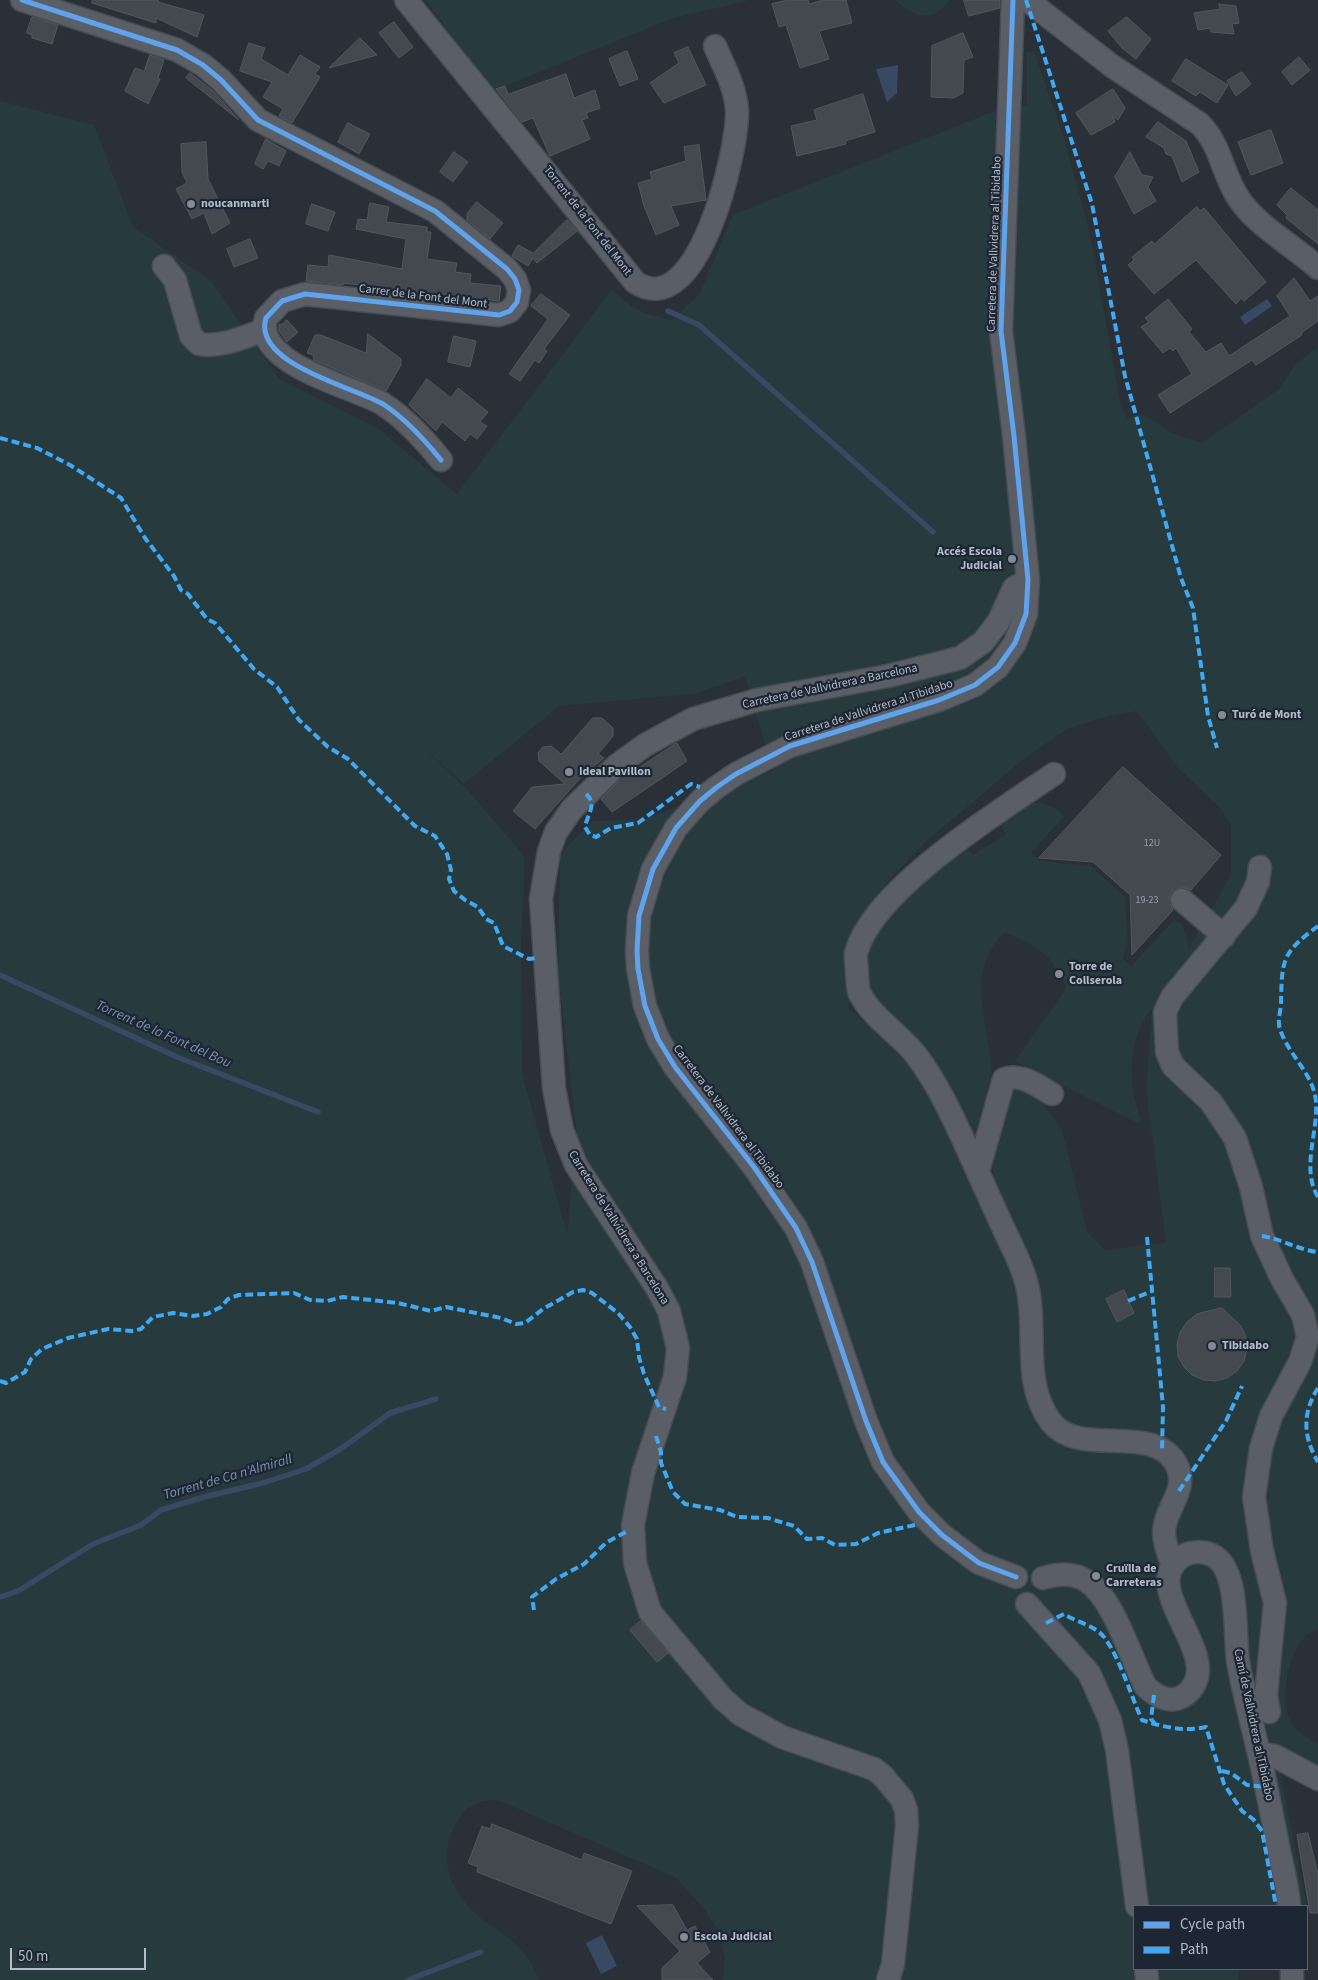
<!DOCTYPE html>
<html>
<head>
<meta charset="utf-8">
<style>
	body { margin:0 }
	#map { position:relative; width:1318px; height:1980px; overflow:hidden; background:#2a3038; font-family:"Source Sans 3",sans-serif }
	canvas { display:block }
	.legend { position:absolute; left:1133px; top:1905px; width:175px; height:65px; box-sizing:border-box; background:#1d2633; border:1px solid #59626f; margin:0; padding:6px 9px; list-style:none; font-size:15px; color:#b4bcc9 }
	.legend li { display:flex; align-items:center; gap:10px; height:25px }
	.legend b { width:25px; border:1px solid #59626f }
	.scale { position:absolute; left:10px; top:1948px; width:136px; height:22px; box-sizing:border-box; border:2px solid #b4bcc9; border-top:0; padding-left:6px; font-size:15px; line-height:18px; white-space:nowrap; color:#b4bcc9; -webkit-text-stroke:4px #1d2633; paint-order:stroke }
</style>
</head>
<body>
<div id="map">
<canvas width="1318" height="1980"></canvas>
<ul class="legend">
<li><b style="height:6px;background:#60a3ed"></b>Cycle path</li>
<li><b style="height:6px;background:#3fa9f5"></b>Path</li>
</ul>
<div class="scale">50 m</div>
</div>
<script>
const ctx = document.querySelector('canvas').getContext('2d');
ctx.lineJoin = 'round';
function fillPath(path, color) { ctx.fillStyle = color; ctx.fill(path, 'evenodd'); }
function strokePath(path, color, width, dash) { ctx.strokeStyle = color; ctx.lineWidth = width; ctx.lineCap = dash ? 'butt' : 'round'; ctx.setLineDash(dash || []); ctx.stroke(path); }
function label(font, color, halo, rows, align = 'center') {
  ctx.font = font + ' "Source Sans 3",sans-serif'; ctx.lineWidth = 4.5; ctx.setLineDash([]); ctx.textBaseline = 'middle'; ctx.strokeStyle = halo; ctx.fillStyle = color; for (const [text, x, y, turn = 0] of rows) {
    ctx.save(); ctx.translate(x, y); ctx.rotate((+turn || 0) * Math.PI / 180); ctx.textAlign = isNaN(turn) ? turn : align; if (halo) ctx.strokeText(text, 0, 0); ctx.fillText(text, 0, 0); ctx.restore();
  }
}
fillPath(new Path2D(`
	M425,0h325l-77,18 -180,73z
	M895,0h55c-18,23 -35,18 -55,0z
	M1034,51l29,84 27,99 31,173 7,12 8,-5 9,1 27,18 30,10 77,-54 16,-24 23,-18v1281c-4,3 -10,5 -13,9 -17,15 -26,65 -14,85 5,9 18,18 27,22v42l-38,-14 27,134h-173v63h105l-1,11h-516l3,-21 -8,-30 -11,-18 -31,-34 -175,-76c-18,-2 -32,3 -42,19 -22,35 -10,68 19,95 12,11 28,18 40,30 10,10 16,22 22,35h-539v-1879l94,24 39,102 78,54 68,98 100,50 78,65 155,-205c20,21 32,25 60,31l27,-25 34,-80 259,-103 35,-7v-52zM745,676l28,95 -128,48 -52,2 -33,33 -2,119 19,162 -10,99 -45,-160 -1,-133 4,-84 -58,-68 -52,-49 49,44 95,-78 135,-12zM1137,711l40,56 43,41 11,17v49l-27,50 -15,23 -7,-23 -8,-4 -41,44v4l-10,-9 5,-18 -3,-44 -34,-31 -51,-5 -9,-8 32,-35v-3c-7,-9 -21,-13 -32,-12l-32,20 7,11 -33,21 -8,-9 -69,59 -30,42 -2,38 113,156c4,-18 15,-51 15,-67 -2,-49 -29,-100 12,-141 29,8 53,25 62,56l-51,72 122,62 4,-2c-13,-40 -15,-78 11,-113l-6,83 20,151 -62,8 -17,-19 -25,-101 -22,-30 -17,-9h-13l-18,71 4,27 -94,-135 -53,-45 -1,-59 40,-69 35,-37 102,-86 42,-29 37,-12z`), '#273a3e');
fillPath(new Path2D(`
	M898,65l-1,28 -10,9 -11,-33z
	M1267,299l5,7 -27,19 -5,-8z
	M602,1935l15,31 -16,8 -15,-31z`), '#384963');
strokePath(new Path2D(`
	M668,311l31,14 234,207
	M0,975l177,82 141,55
	M0,1597l18,-6 75,-47 48,-19 20,-15 43,-13 59,-14 43,-14 36,-21 48,-35 46,-14
	M408,1980l73,-28`), '#384963', 5.5);
const building = new Path2D(`
	M93,0h65v2l46,13 -7,22 -41,-19v5l-64,-20z
	M788,0h20l1,4 15,-4h22l6,23 -33,8 10,28 -29,9 -14,-43 -7,2 -7,-23z
	M964,0h36v8l-31,8z
	M1219,4l17,2 3,17 -7,1 2,10 -23,-2 -1,-4 -12,2 -4,-17 26,-4z
	M32,17l26,8 -6,19 -20,-6v-3l-5,-2z
	M1127,17l24,22 -15,20 -14,-11 -14,-17z
	M394,22l19,25 -14,11 -20,-25z
	M963,33l10,24 -9,3 -1,33 -10,5 -22,-1 1,-51z
	M360,38l17,17 -48,13z
	M249,43l16,5 -4,11 27,16 12,-20 20,12 -5,7 5,3 -28,46 -13,-7 4,-7 -20,-12 9,-15 -32,-11z
	M688,47l18,38 -42,18 -14,-20 29,-20 -5,-10z
	M627,51l11,28 -18,7 -11,-27z
	M150,55l14,5 -6,18 2,1 -12,25 -23,-13 10,-23 9,3z
	M1299,57l11,13 -18,15 -10,-13z
	M1186,59l42,26 -11,18 -17,-11 -4,4 -24,-15z
	M1242,72l9,12 -15,12 -9,-15z
	M190,73l22,17 27,30 -53,-42z
	M566,74l8,24 21,-8 5,18 -14,5 2,5 -6,2 8,19 -40,17 -17,-38 -11,4 -26,-33 9,-3 3,8z
	M1113,89l12,19 -7,12 -6,-4 3,6 -24,13 -15,-22z
	M863,94l12,38 -30,9 1,3 -49,12 -6,-30 26,-6 -3,-10z
	M1158,122l28,19 13,31 -17,10 -10,-26 -6,-2 -2,-6 -18,-11z
	M348,123l22,11 -11,20 -21,-12z
	M1271,130l12,33 -32,12 -13,-33z
	M266,139l20,12 -7,15 -11,-5 -5,8 -8,-5z
	M206,142l2,37 22,44 -18,11 -8,-21 -12,6 -16,-30 11,-6 -5,-11 -1,-28z
	M699,145l7,55 -35,6 8,19 -23,10 -12,-29 -6,-23 14,-4 -2,-7 36,-11 -2,-14z
	M454,152l14,10 -15,20 -13,-10z
	M1130,152l12,23 11,2 -5,10 8,14 -22,13 -19,-37z
	M1291,188l27,22v34l-32,-26 1,-3 -10,-10z
	M477,202l26,21 -13,16 -23,-19v-6z
	M370,203l19,4 -3,15 41,5v5h4l-4,27 30,4 -2,9 16,2 -1,9 31,3 -2,15 -156,-18v2l-37,-4 2,-16 20,2 1,-12 73,14 4,-30 -50,-10 2,-10 9,1z
	M312,204l23,8 -7,19 -22,-7z
	M1197,207l3,4 4,-3 62,74 -22,19 -3,-3 -5,6 -40,-44 -42,34 -26,-29 6,-5 -2,-3 20,-16 2,3z
	M567,220l10,11 -40,32 -4,-5 -5,8 -16,-10 6,-11 15,8z
	M250,239l8,19 -24,9 -7,-18z
	M1294,278l16,23 8,-5v25l-17,12 1,2 -46,30 -4,-5 -82,53 -12,-18 34,-21 -16,-26 -3,3 -3,-3 -7,5 -22,-26 8,-5 -4,-4 23,-19 24,30 -3,3 17,20 15,-9 8,13 61,-40 -13,-20z
	M541,294l29,21 -26,34 3,2 -8,12 -4,-3 -15,21 -11,-7 39,-55 -17,-13z
	M287,320l11,12 -11,10 -8,-11v-7l2,1z
	M368,334l33,25v6l-15,26 -72,-31 -1,-5 -6,-2 8,-18h6l45,18z
	M454,336l22,5 -6,26 -22,-5z
	M427,379l24,19 7,-10 30,24 -8,10 7,4 -10,13 -7,-5 -5,7 -23,-19 -6,9 -27,-26z
	M593,718h9l11,10v8l-15,18 6,4 -11,9 -2,-1 -56,63 -22,-18 19,-24 33,-3 -26,-23 -1,-8 5,-6 8,-1 10,8z
	M677,743l10,18 -75,51 -11,-13 18,-18z
	M1123,767l98,88 -30,35 -7,-3 -12,4 -3,7 4,12 -41,45 -2,-60 -37,-33 -54,-4z
	M1215,1268h15l1,29h-16z
	M1124,1290l10,23 -17,9 -11,-23z
	M1222,1308l19,18 5,11 1,12 -3,12 -7,10 -10,7 -11,3 -12,-1 -12,-5 -8,-8 -6,-11 -1,-12 3,-12 7,-10 10,-8z
	M641,1621l27,32 -11,9 -27,-32z
	M492,1824l90,36 2,-7 48,18 -21,53 -134,-52 1,-5 -10,-4 14,-37 8,3z
	M1308,1833l10,41v39h-8l-13,-78z
	M673,1905l14,25 8,-4 15,26 -13,11 16,17h-51v-12l18,-17 -43,-45z`);
fillPath(building, '#444950');
strokePath(building, '#52575f', 1);
const minor = new Path2D(`
	M22,0l155,50 26,15 18,15 37,40 177,91 72,58 8,10 4,11 -2,12 -7,9 -11,4 -194,-21 -23,7 -16,17c-14,46 88,69 117,86 23,15 41,35 58,56
	M406,0l229,282c63,43 103,-132 102,-171 -1,-23 -13,-44 -22,-65
	M1013,0l-12,331 13,105 14,144 -2,34 -11,29 -17,24 -23,18 -36,15 -149,46 -54,28 -19,13 -17,14 -24,27 -23,41 -14,47 -2,35 1,18 7,37 13,33 17,28 79,100 42,61 16,34 54,159 17,41 36,50 23,23 37,28 37,14
	M1027,0l85,66 88,58c21,21 23,52 39,75 18,27 55,47 79,69
	M164,266l11,14 16,56 8,8c21,4 46,-7 65,-14
	M1054,774c-54,37 -181,115 -198,179 -1,6 1,14 1,21 1,6 0,15 3,20 13,25 40,40 56,61 19,25 33,54 46,82 13,29 26,57 39,86 9,20 21,41 26,62 11,45 -6,97 24,137 28,36 99,1 124,40 16,26 -10,45 -11,69 0,13 5,24 9,35
	M1260,867l-2,15 -12,26 -74,89 -7,15 2,40 6,14 38,36 24,36 16,49 11,49 20,43 21,36 5,22 -8,25 -29,54 -10,32 -7,49 8,54 13,52 -9,92 3,17
	M1182,900l42,36
	M978,1171l26,-92c17,-6 32,6 48,15
	M1043,1578c14,-4 28,-6 42,2 29,17 45,78 61,107 9,8 18,14 30,12 8,-2 14,-7 18,-14 22,-37 -57,-100 -11,-129 8,-5 20,-5 29,-1 28,13 22,79 26,106 5,31 14,62 21,93 7,30 13,61 19,92 4,20 10,40 11,60
	M1027,1604l62,69 21,47 7,30 20,156
	M1259,1753l16,3 43,23
	M1146,1969l1,11
	M1292,1969v11
	M888,1980l5,-16 14,-139 -1,-15 -4,-11 -20,-24 -8,-6 -92,-32 -42,-23 -17,-15 -73,-87 -15,-49 -2,-38 10,-52 32,-96 3,-29 -9,-37 -12,-23 -81,-123 -14,-35 -8,-42 -13,-189 8,-48 7,-19 16,-23 44,-43 29,-21 48,-26 64,-19 131,-24 72,-18 23,-16 16,-21 15,-33 14,-8`);
strokePath(minor, '#484c53', 25);
strokePath(minor, '#5a5e66', 22);
strokePath(new Path2D(`
	M1026,0l66,204 33,172 56,202 12,30 15,108 9,32
	M0,438l37,10 33,17 51,33 24,40 29,38 7,14 7,4 19,25 8,4 39,46 23,18 22,33 29,27 20,12 67,67 20,10 12,18 4,16 -2,9 5,12 11,9 13,7 8,12 8,4 9,23 26,13 8,-1
	M586,794c12,10 1,21 -1,33l5,8 6,2 15,-9 27,-5 53,-39 9,3
	M1318,926c-36,27 -36,33 -37,76 0,8 -4,20 -1,27 8,26 35,46 36,74 2,30 -15,66 2,94
	M1262,1236c20,3 36,14 56,16
	M1147,1237l16,170 -1,43
	M1128,1301l24,-10
	M0,1381l6,2 19,-11 6,-13 11,-10 26,-11 40,-9 24,2 9,-2 12,-12 20,-4 20,3 14,-2 14,-7 7,-8 11,-4 55,-2 16,7 17,1 16,-4 55,6 33,8 15,-4 55,11 15,6 9,-1 18,-14 30,-17 10,-2 9,3 26,20 12,14 7,12 2,18 5,17 15,33 7,2
	M1318,1388c-16,25 -15,49 0,74
	M656,1436l5,16v11l12,29 12,12 35,6 17,7 31,1 26,8 13,13 15,-1 13,7 21,-1 22,-11 37,-8
	M1179,1491l47,-70 16,-35
	M534,1610l-2,-13 24,-18 28,-15 23,-22 19,-10
	M1046,1623l18,-9c12,8 30,11 40,23 15,19 27,59 38,83 20,7 43,12 64,7l18,57 18,27 11,8 9,12 14,75
	M1154,1695l-3,24 4,5
	M1222,1771l9,2 16,12 20,2`), '#3fa9f5', 4, [8, 4]);
strokePath(new Path2D(`
	M22,0l155,50 26,15 18,15 37,40 177,91 72,58 8,10 4,11 -2,12 -7,9 -11,4 -194,-21 -23,7 -16,17c-14,46 88,69 117,86 23,15 41,35 58,56
	M1013,0l-12,331 13,105 14,144 -2,34 -11,29 -17,24 -23,18 -36,15 -149,46 -54,28 -19,13 -17,14 -24,27 -23,41 -14,47 -2,35 1,18 7,37 13,33 17,28 79,100 42,61 16,34 54,159 17,41 36,50 23,23 37,28 37,14`), '#60a3ed', 5);
for (const [x, y, r, color] of [
	[191,204,5,"#848b96"],
	[1012,559,5,"#848b96"],
	[1222,715,5,"#848b96"],
	[569,772,5,"#848b96"],
	[1059,974,5,"#848b96"],
	[1212,1346,5,"#848b96"],
	[1096,1576,5,"#848b96"],
	[684,1937,5,"#848b96"]
]) { const dot = new Path2D(); dot.arc(x, y, r, 0, 2 * Math.PI); ctx.fillStyle = color; ctx.fill(dot); strokePath(dot, '#1d2633', 2); }
label('10px', '#989fab', null, [
	["12U",1152,844],
	["19-23",1147,901]
]);
label('bold 12px', '#b4bcc9', '#1d2633', [
	["noucanmarti",201,204],
	["Accés Escola",1002,552,"right"],
	["Judicial",1002,566,"right"],
	["Turó de Mont",1232,715],
	["Ideal Pavillon",579,772],
	["Torre de",1069,967],
	["Collserola",1069,981],
	["Tibidabo",1222,1346],
	["Cruïlla de",1106,1569],
	["Carreteras",1106,1583],
	["Escola Judicial",694,1937]
], 'left');
label('12px', '#b4bcc9', '#1d2633', [
	["Torrent de la Font del Mont",587,221,52],
	["Carretera de Vallvidrera al Tibidabo",995,244,-88],
	["Carrer de la Font del Mont",423,297,7],
	["Carretera de Vallvidrera a Barcelona",830,687,-12],
	["Carretera de Vallvidrera al Tibidabo",869,711,-18],
	["Carretera de Vallvidrera al Tibidabo",728,1117,53],
	["Carretera de Vallvidrera a Barcelona",618,1228,58],
	["Camí de Vallvidrera al Tibidabo",1253,1725,78]
]);
label('italic 14px', '#7c92b1', '#1d2633', [
	["Torrent de la Font del Bou",163,1035,24],
	["Torrent de Ca n'Almirall",228,1478,-16]
]);
</script>
</body>
</html>
